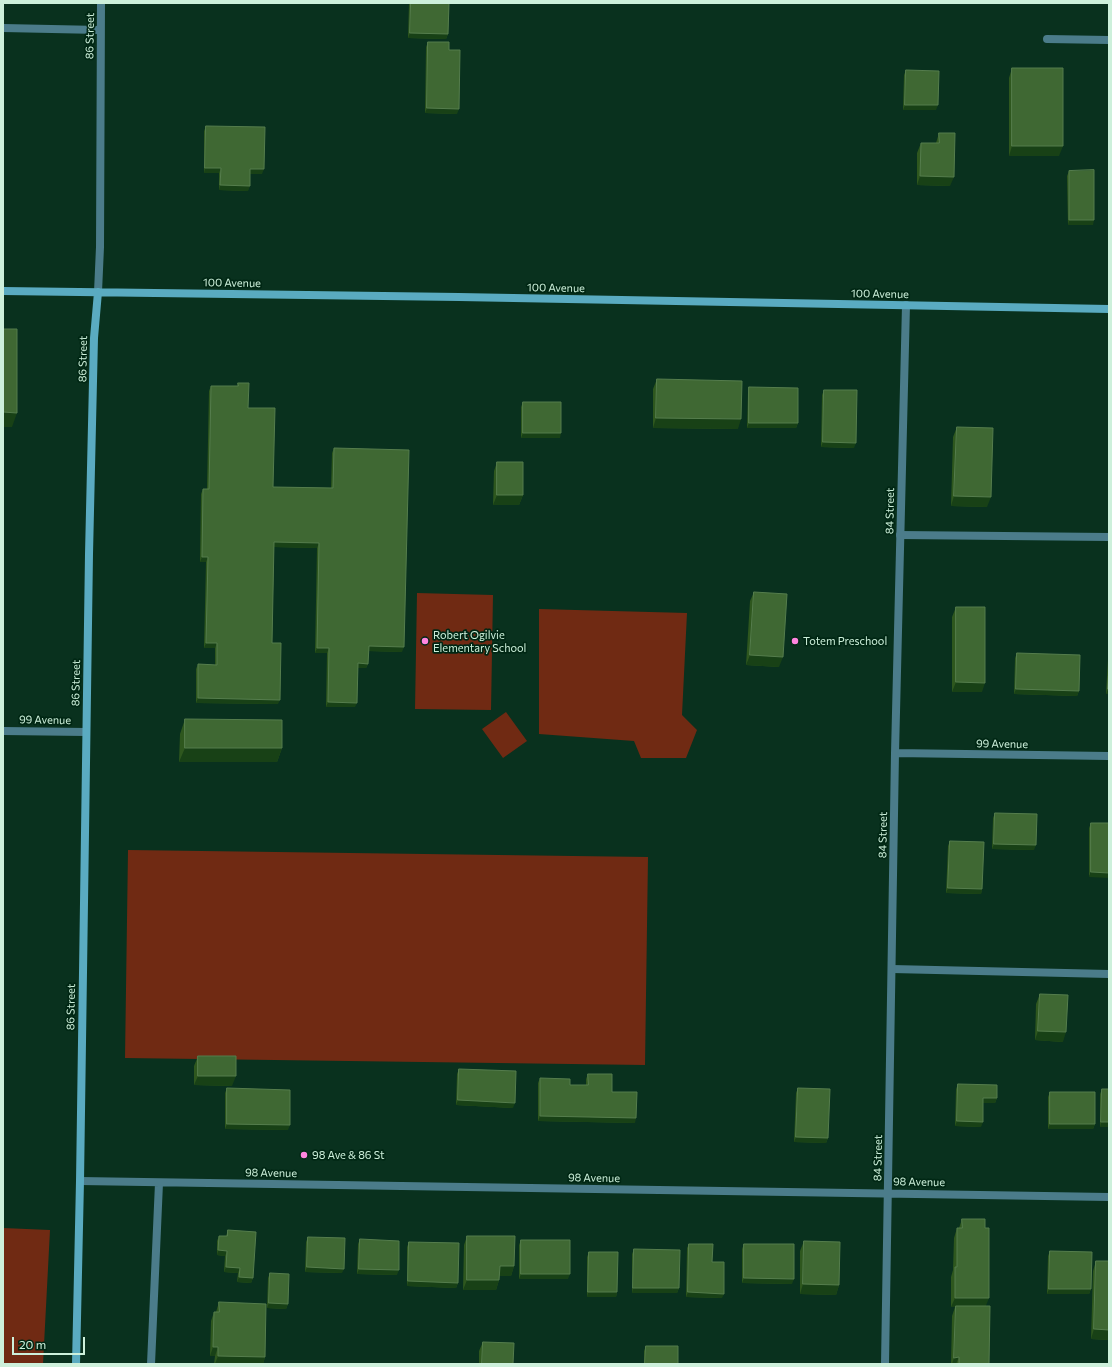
<!DOCTYPE html>
<html>
<head>
<meta charset="utf-8">
<style>
	body { margin:0 }
	#map { position:relative; width:1112px; height:1367px; overflow:hidden; background:#09311e; font-family:Commissioner,sans-serif }
	canvas { display:block }
	.frame { position:absolute; inset:0; border:4px solid #cdf0db; pointer-events:none }
	.scale { position:absolute; left:12px; top:1337px; width:73px; height:18px; box-sizing:border-box; border:2px solid #cdf0db; border-top:0; padding-left:5px; font-size:12px; line-height:14px; white-space:nowrap; color:#cdf0db; -webkit-text-stroke:3px #002714; paint-order:stroke }
</style>
</head>
<body>
<div id="map">
<canvas width="1112" height="1367"></canvas>
<div class="frame"></div>
<div class="scale">20 m</div>
</div>
<script>
const ctx = document.querySelector('canvas').getContext('2d');
ctx.lineJoin = 'round';
function fillPath(path, color) { ctx.fillStyle = color; ctx.fill(path, 'evenodd'); }
function strokePath(path, color, width, dash) { ctx.strokeStyle = color; ctx.lineWidth = width; ctx.lineCap = dash ? 'butt' : 'round'; ctx.setLineDash(dash || []); ctx.stroke(path); }
function label(font, color, halo, rows, align = 'center') {
  ctx.font = font + ' Commissioner,sans-serif'; ctx.lineWidth = 3.5; ctx.setLineDash([]); ctx.textBaseline = 'middle'; ctx.strokeStyle = halo; ctx.fillStyle = color; for (const [text, x, y, turn = 0] of rows) {
    ctx.save(); ctx.translate(x, y); ctx.rotate((+turn || 0) * Math.PI / 180); ctx.textAlign = isNaN(turn) ? turn : align; if (halo) ctx.strokeText(text, 0, 0); ctx.fillText(text, 0, 0); ctx.restore();
  }
}
fillPath(new Path2D(`
	M417,593l76,2 -2,115 -76,-1z
	M539,609l148,4 -5,102 15,15 -11,28h-45l-7,-17 -95,-7z
	M506,712l21,29 -24,17 -21,-29z
	M128,850l520,7 -3,208 -520,-7z
	M3,1228l47,2 -7,134h-40z`), '#702a13');
strokePath(new Path2D(`
	M3,28l97,2
	M1047,39l62,1
	M900,535l209,2
	M892,969l217,5`), '#4b7c8a', 8);
strokePath(new Path2D(`
	M3,731l83,1
	M895,753l214,3
	M80,1181l1029,16
	M151,1364l8,-181
	M885,1364l10,-611 11,-448`), '#4b7c8a', 8);
strokePath(new Path2D(`
	M98,292l2,-45 1,-244`), '#4b7c8a', 8);
strokePath(new Path2D(`
	M3,291l456,6 650,12
	M76,1364l4,-183 9,-627 5,-216 4,-46`), '#5aabc1', 8);
fillPath(new Path2D(`
	M409,3h40l-1,31 -2,5 -38,-1z
	M428,42l21,8 8,64 -32,-1 1,-66z
	M1012,68l47,88h-50v-78z
	M906,70l30,40h-33l1,-35z
	M206,126l56,48h-12l-2,17 -29,-1v-17h-15v-42z
	M939,133l11,53 -33,-1v-32l4,-10h15z
	M1069,171l24,54h-25l-1,-49z
	M657,379l81,50 -85,-1v-39z
	M238,383l10,25 25,79 58,1 1,-35 2,-5 68,204 -33,-1 -1,13 -2,4h-8l-3,39h-29l1,-54h-12l2,-105 -43,-1 -2,96 6,61 -82,-1v-34l2,-5 17,1v-17h-11l2,-86h-6l1,-68 2,-5h4l2,-98 2,-5h26z
	M749,387l49,36 -2,5h-49l1,-36z
	M824,390l30,58 -33,-1 1,-52z
	M523,402l37,36h-39v-31z
	M1109,416v39h-1v-37z
	M957,427l30,80 -36,-1 2,-69z
	M497,462l26,33 -4,10h-26l1,-34z
	M754,592l25,75 -33,-2 4,-64z
	M956,607l26,85h-30v-75z
	M1017,653l62,38 -2,5 -63,-2 1,-36z
	M1109,656v38h-3l2,-35z
	M185,719l97,29 -5,14h-98l1,-28z
	M995,813l39,37 -42,-1 1,-31z
	M1091,823h18l-20,54v-49z
	M950,841l32,48 -1,5 -35,-1 2,-47z
	M1109,932v22h-1z
	M1040,994l23,48 -28,-2 1,-36z
	M198,1056l34,30 -38,-1v-19z
	M459,1069l54,39 -57,-3 1,-31z
	M588,1074l24,18 23,31 -97,-2v-38l2,-5 30,7h16v-6z
	M958,1084l39,14 -2,5h-12l-2,24 -26,-1 1,-37z
	M227,1088l61,42 -63,-1v-36z
	M798,1088l30,50 -2,5 -32,-1 2,-49z
	M1102,1089h7v38h-9v-33z
	M1050,1092l45,32 -2,5h-45v-32z
	M962,1219l24,87 3,58h-38l1,-48 3,-9h-4v-30l2,-7 1,-32 3,-10h2z
	M228,1230l25,48 -2,5 -14,-1 1,-9 -14,-1 1,-16 -8,-1v-14l2,-5h7z
	M467,1236l47,30 -3,10h-12v4l-3,10h-33l1,-45z
	M308,1237l34,36 -37,-1 1,-30z
	M360,1239l37,36 -40,-1 1,-30z
	M521,1240l47,39h-49v-34z
	M804,1241l35,44 -3,10 -36,-1v-43z
	M409,1242l49,41 -2,5 -49,-2v-39z
	M689,1244l23,18 10,36 -36,-1 1,-49z
	M744,1244l48,40 -50,-1v-34z
	M634,1249l45,39 -2,5h-45v-39z
	M1050,1251l41,38 -2,5h-42l1,-38z
	M589,1252l28,40 -1,5h-29v-40z
	M1096,1261h13v79l-18,-1 2,-68z
	M270,1273l18,31 -2,5 -19,-1 1,-30z
	M219,1302l46,55 -2,7h-49l1,-8h-5l1,-35 3,-9h2z
	M483,1342l30,22h-34v-13z
	M646,1346l32,18h-34v-13z`), '#2e571e');
fillPath(new Path2D(`
	M410,33l38,1 -2,5 -38,-1z
	M905,105h33l-2,5h-33z
	M427,108l32,1 -2,5 -32,-1z
	M1012,146h51l-4,10h-50z
	M205,168h16l-2,5h-15z
	M250,169h14l-2,5h-13z
	M920,176l34,1 -4,9 -33,-1z
	M220,185l30,1 -2,5 -29,-1z
	M1069,220h25l-1,5h-25z
	M3,412l14,1 -5,14h-9z
	M656,418l85,1 -3,10 -85,-1z
	M749,423h49l-2,5h-49z
	M523,433h38l-1,5h-39z
	M823,442l33,1 -2,5 -33,-1z
	M497,495h26l-4,10h-26z
	M954,496l37,1 -4,10 -36,-1z
	M274,542l45,1 -2,5 -45,-1z
	M202,557h6l-2,5h-6z
	M206,643h11l-2,5h-11z
	M369,646l35,1 -2,5 -35,-1z
	M317,648h12l-2,5h-12z
	M750,655l33,2 -4,10 -33,-2z
	M358,663l10,1 -2,4h-10z
	M956,682l29,1 -3,9h-30z
	M1016,689l63,2 -2,5 -63,-2z
	M1108,689h1v5h-3z
	M198,698l82,2 -2,4 -82,-1z
	M328,702l29,1 -2,4h-29z
	M185,748h97l-5,14h-98z
	M994,844l42,1 -2,5 -42,-1z
	M1091,872l18,1v5l-20,-1z
	M948,888l34,1 -1,5 -35,-1z
	M1038,1031l28,1 -3,10 -28,-2z
	M198,1076h38l-4,10 -38,-1z
	M983,1098h14l-2,5h-14z
	M458,1100l57,3 -2,5 -57,-3z
	M540,1116l96,2 -1,5 -97,-2z
	M957,1121l26,1 -2,5 -26,-1z
	M1101,1122h8v5h-9z
	M227,1124l63,1 -2,5 -63,-1z
	M1050,1124h45l-2,5h-45z
	M796,1137l32,1 -2,5 -32,-1z
	M218,1250l9,1 -2,5 -8,-1z
	M500,1266h14l-3,10h-15z
	M226,1267l14,1 -2,5 -14,-1z
	M307,1267l37,2 -2,4 -37,-1z
	M359,1269l40,1 -2,5 -40,-1z
	M521,1274h49l-2,5h-49z
	M239,1277l14,1 -2,5 -14,-1z
	M744,1278l50,1 -2,5 -50,-1z
	M467,1280h32l-3,10h-33z
	M408,1281l50,2 -2,5 -49,-2z
	M803,1284l36,1 -3,10 -36,-1z
	M633,1288h46l-2,5h-45z
	M1049,1289h42l-2,5h-42z
	M588,1292h29l-1,5h-29z
	M688,1292l36,2 -2,4 -36,-1z
	M955,1298h34l-4,10 -29,-2 -1,1h-4z
	M269,1303l19,1 -2,5 -19,-1z
	M1094,1329l15,1v10l-18,-1z
	M213,1347h5l-3,9h-5z
	M218,1356l47,1 -2,7h-48z
	M959,1357l-3,7h-4l2,-6z`), '#184116');
const building = new Path2D(`
	M411,3h38l-1,31 -38,-1z
	M428,42h21v8h11l-1,59 -32,-1z
	M1012,68h51v78h-51z
	M906,70l33,1 -1,34h-33z
	M206,126l59,1 -1,42h-14v17l-30,-1 1,-17h-16z
	M939,133h16l-1,44 -34,-1 1,-33h18z
	M1094,170v50h-25v-49z
	M3,329h14v84l-14,-1z
	M657,379l85,2 -1,38 -85,-1z
	M238,383h11l-1,25h27l-2,79 60,1 1,-40 75,2 -5,197 -35,-1 -1,18 -10,-1 -1,40 -29,-1 1,-54h-12l2,-105 -45,-1 -2,101h9l-1,57 -82,-2v-34l19,1v-22h-11l2,-86h-6l1,-68h6l2,-103h27z
	M749,387l49,1v35h-49z
	M824,390h33l-1,53 -33,-1z
	M523,402h38v31h-38z
	M957,427l36,1 -2,69 -37,-1z
	M497,462h26v33h-26z
	M754,592l33,2 -4,63 -33,-2z
	M956,607h29v76l-29,-1z
	M1017,653l63,2 -1,36 -63,-2z
	M1109,668v21h-1z
	M185,719l97,1v28h-97z
	M995,813l42,1 -1,31 -42,-1z
	M1091,823h18v50l-18,-1z
	M950,841l34,1 -2,47 -34,-1z
	M1040,994l28,1 -2,37 -28,-1z
	M198,1056h38v20h-38z
	M459,1069l57,2 -1,32 -57,-3z
	M588,1074h24v18h25l-1,26 -96,-2v-38l30,1v6h18z
	M958,1084l39,1v13h-14v24l-26,-1z
	M227,1088l63,2v35l-63,-1z
	M798,1088l32,1 -2,49 -32,-1z
	M1102,1089h7v33h-8z
	M1050,1092h45v32h-45z
	M962,1219h23v9h4v70h-34v-31h2v-39h5z
	M228,1230l28,2 -3,46 -14,-1 1,-9 -14,-1 1,-16 -9,-1 1,-14h8z
	M467,1236h48l-1,30h-14l-1,14h-32z
	M308,1237l37,1 -1,31 -37,-2z
	M360,1239l39,2v29l-40,-1z
	M521,1240h49v34h-49z
	M804,1241l36,1 -1,43 -36,-1z
	M409,1242l50,1 -1,40 -50,-2z
	M689,1244h24l-1,18h12v32l-36,-2z
	M744,1244h50v35l-50,-1z
	M634,1249l46,1 -1,38h-46z
	M1050,1251l42,1 -1,37h-42z
	M589,1252h29l-1,40h-29z
	M1096,1261h13v69l-15,-1z
	M270,1273l19,1 -1,30 -19,-1z
	M219,1302l47,2 -1,53 -47,-1v-9h-5l1,-35h5z
	M956,1306h34l-1,58h-30v-7l-5,1z
	M483,1342l31,1 -1,21h-31z
	M646,1346h32v18h-33z`);
fillPath(building, '#3f6833');
strokePath(building, '#557d4d', 1);
for (const [x, y, r, color] of [
	[425,641,4,"#ff85df"],
	[795,641,4,"#ff85df"],
	[304,1155,4,"#ff85df"]
]) { const dot = new Path2D(); dot.arc(x, y, r, 0, 2 * Math.PI); ctx.fillStyle = color; ctx.fill(dot); strokePath(dot, '#002714', 1.5); }
label('11px', '#cdf0db', '#002714', [
	["86 Street",90,36,-89],
	["100 Avenue",232,283,1],
	["100 Avenue",556,288,1],
	["100 Avenue",880,294,1],
	["86 Street",83,359,-89],
	["84 Street",890,511,-89],
	["86 Street",76,683,-89],
	["99 Avenue",45,720,1],
	["99 Avenue",1002,744,1],
	["84 Street",883,835,-89],
	["86 Street",71,1007,-89],
	["84 Street",878,1158,-89],
	["98 Avenue",271,1173,1],
	["98 Avenue",594,1178,1],
	["98 Avenue",919,1182,1]
]);
label('11px', '#cdf0db', '#002714', [
	["Robert Ogilvie",433,635],
	["Elementary School",433,648],
	["Totem Preschool",803,641],
	["98 Ave & 86 St",312,1155]
], 'left');
</script>
</body>
</html>
